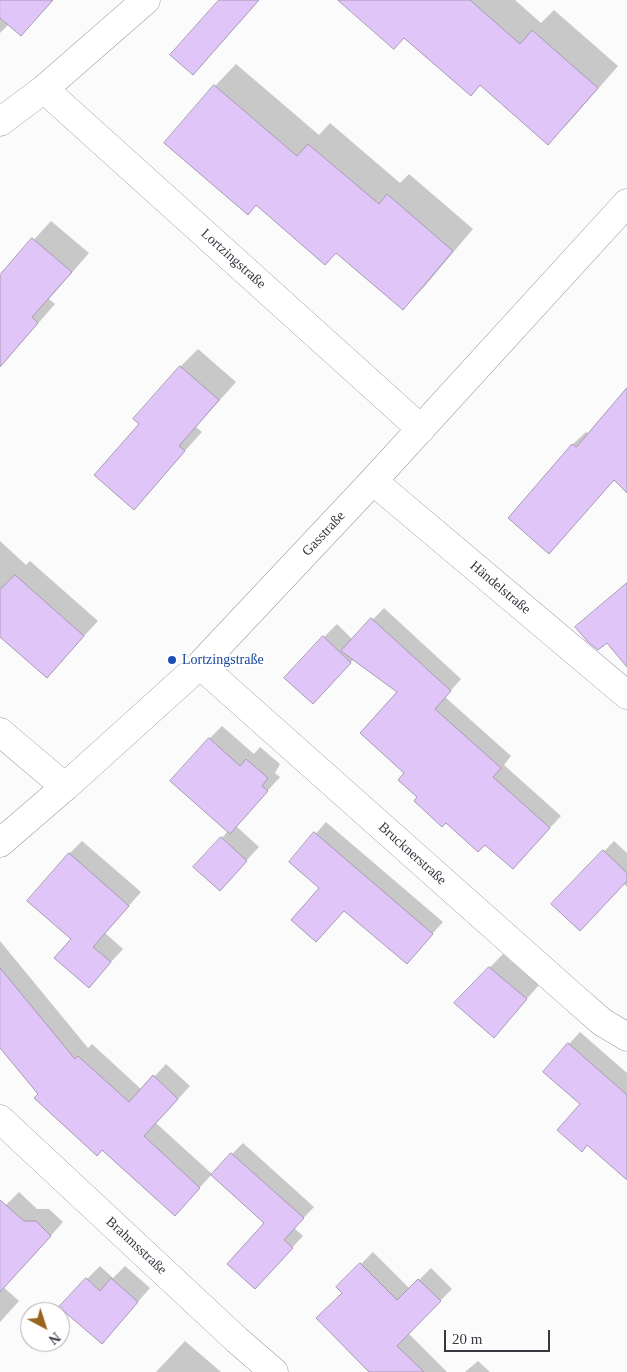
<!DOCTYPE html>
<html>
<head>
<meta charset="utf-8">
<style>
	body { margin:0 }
	#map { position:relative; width:627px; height:1372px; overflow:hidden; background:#fbfbfb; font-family:"Times New Roman",serif }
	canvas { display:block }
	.north { position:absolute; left:20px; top:1302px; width:50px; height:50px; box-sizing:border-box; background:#fff; border:1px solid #b0aeb2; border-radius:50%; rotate:140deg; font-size:14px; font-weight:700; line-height:20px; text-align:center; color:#3a353f }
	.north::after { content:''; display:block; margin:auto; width:18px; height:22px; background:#99651b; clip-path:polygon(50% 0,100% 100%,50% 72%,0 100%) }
	.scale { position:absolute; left:444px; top:1330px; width:106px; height:22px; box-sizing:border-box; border:2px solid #3a353f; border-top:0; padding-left:6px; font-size:15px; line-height:18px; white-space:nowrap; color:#3a353f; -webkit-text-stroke:4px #fff; paint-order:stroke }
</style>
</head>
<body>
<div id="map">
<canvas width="627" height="1372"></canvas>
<div class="north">N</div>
<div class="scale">20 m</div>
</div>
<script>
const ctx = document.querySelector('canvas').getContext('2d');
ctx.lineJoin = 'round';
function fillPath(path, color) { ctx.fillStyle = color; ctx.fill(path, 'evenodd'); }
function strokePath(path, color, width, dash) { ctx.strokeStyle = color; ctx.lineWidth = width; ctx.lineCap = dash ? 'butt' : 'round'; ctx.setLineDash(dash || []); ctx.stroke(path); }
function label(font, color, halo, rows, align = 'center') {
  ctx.font = font + ' "Times New Roman",serif'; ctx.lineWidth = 4; ctx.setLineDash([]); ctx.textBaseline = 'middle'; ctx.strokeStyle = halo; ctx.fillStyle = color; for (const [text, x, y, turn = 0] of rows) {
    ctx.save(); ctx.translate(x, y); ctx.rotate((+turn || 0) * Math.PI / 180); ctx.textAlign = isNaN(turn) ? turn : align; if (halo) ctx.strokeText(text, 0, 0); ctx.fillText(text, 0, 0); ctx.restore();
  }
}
fillPath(new Path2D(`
	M0,0h52l-43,24 -9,9z
	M221,0h38l-66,74z
	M340,0h175l26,23 13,-13 64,56 -49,56 -21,21 -67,-59 -11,11 -65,-58z
	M236,64l83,71 11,-12 70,60 9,-9 64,55 -49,58 -21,21 -66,-56 -81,-48 -90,-61 49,-57z
	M51,221l38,32 -40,46 6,5 -55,63v-90z
	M198,349l38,33 -40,45 6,5 -69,76 8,-84 39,-57z
	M627,390v83l-13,7 -65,73 -40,-35 64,-74 13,-12 3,2z
	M0,541l26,24 4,-4 68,60 -51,55 -47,-41z
	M384,608l77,71 -16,18 66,59 -7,9 57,51 -37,40 -39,-13 -66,-46 -13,-25 -7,-80 -45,-33 -28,30 -2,-52 13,-13 16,16z
	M222,726l32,28 6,-7 20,17 -5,9 5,4 -44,49 23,21 -27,29 -10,-38 6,-7 -19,-92z
	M326,822l117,100 -36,40 -116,-100z
	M82,841l59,51 -36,41 18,16 -34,37 -16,-47 -4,-85z
	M614,841l13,12v34l-3,-3 -71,20z
	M0,941l88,107 4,-4 50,46 24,-26 24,22 -34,37 56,51 -37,41 -136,-121 -39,-48z
	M503,954l36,31 -45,51 -39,-33z
	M580,1032l47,41v105l-45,-74 -13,-60z
	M243,1143l71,64 -20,21 9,8 -37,40v-53l-34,-69z
	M19,1192l18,17h12l14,13 -30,34 -33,-5v-40z
	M373,1252l37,37 21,-21 21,21 -44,44 39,39h-76l-27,-79 -6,-6z
	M100,1266l13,12 12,-12 25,22 -48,55 -15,-64z
	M0,1284l19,17 -19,21z
	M185,1341l36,31h-65z
	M478,1361l12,11h-25z`), '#0003');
const building = new Path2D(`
	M0,0h53l-32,36 -21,-18z
	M219,0h40l-66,75 -23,-20z
	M338,0h132l50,44 12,-14 66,58 -50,57 -68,-60 -9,11 -67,-58 -10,11z
	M214,85l83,71 11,-12 71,60 8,-10 66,57 -50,59 -67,-57 -11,12 -69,-60 -8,10 -84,-72z
	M32,238l40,34 -40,45 6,6 -38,44v-92z
	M180,366l39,34 -40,46 6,5 -51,59 -40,-35 45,-51 -6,-5z
	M627,388v105l-13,-13 -65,74 -41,-36 64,-74 4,3z
	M15,575l69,61 -37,42 -47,-41v-47z
	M627,583v84l-20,-24 -9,7 -10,-8 -13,-15z
	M371,618l80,73 -16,18 66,59 -8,9 57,51 -37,41 -28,-24 -7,7 -32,-29 -4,4 -28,-26 3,-4 -19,-17 6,-7 -44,-40 37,-41 -56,-41z
	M323,636l28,27 -38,41 -29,-26z
	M209,738l31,28 6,-7 22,19 -6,8 6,5 -38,43 -60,-53z
	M314,832l119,102 -26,30 -63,-53 -28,31 -25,-22 28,-32 -30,-26z
	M221,837l26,24 -27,30 -27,-24z
	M603,850l24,23v8l-47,50 -29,-27z
	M69,853l60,53 -36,41 18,15 -22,26 -35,-30 17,-19 -44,-38z
	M489,967l38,32 -33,39 -40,-35z
	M0,968l75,91 3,-3 51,46 24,-27 25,24 -34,37 56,52 -25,28 -73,-66 -5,6 -63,-58 4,-4 -38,-46z
	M568,1043l59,52v85l-40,-35 -5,7 -25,-22 23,-26 -37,-32z
	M231,1153l73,65 -20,22 9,8 -38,41 -28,-25 37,-41 -53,-48z
	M0,1200l24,21h12l15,15 -51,56z
	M360,1263l37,37 21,-21 23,22 -44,45 27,26h-55l-53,-54 26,-25 -6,-6z
	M86,1278l14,13 11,-13 27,24 -36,42 -43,-37z`);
fillPath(building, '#dfc5f8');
strokePath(building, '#a79ab3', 1);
const street = new Path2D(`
	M44,89l377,340
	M0,122l44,-33 102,-89
	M373,481l254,214
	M200,665l370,329 32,28 25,15
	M0,732l65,55
	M0,843l65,-56 135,-122 173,-184 254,-278
	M0,1119l237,221 37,32`);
strokePath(street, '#a397af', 29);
strokePath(street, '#fff', 28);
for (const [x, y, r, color] of [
	[172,660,5,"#1a4fb4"]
]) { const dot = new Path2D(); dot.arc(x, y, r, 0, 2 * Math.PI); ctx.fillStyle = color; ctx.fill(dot); strokePath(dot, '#fff', 2); }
label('14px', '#3a353f', '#fff', [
	["Lortzingstraße",233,259,42],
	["Gasstraße",324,534,-47],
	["Händelstraße",500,588,40],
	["Brucknerstraße",412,854,42],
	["Brahmsstraße",136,1246,43]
]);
label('14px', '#164399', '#fff', [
	["Lortzingstraße",182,660]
], 'left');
</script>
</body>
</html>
